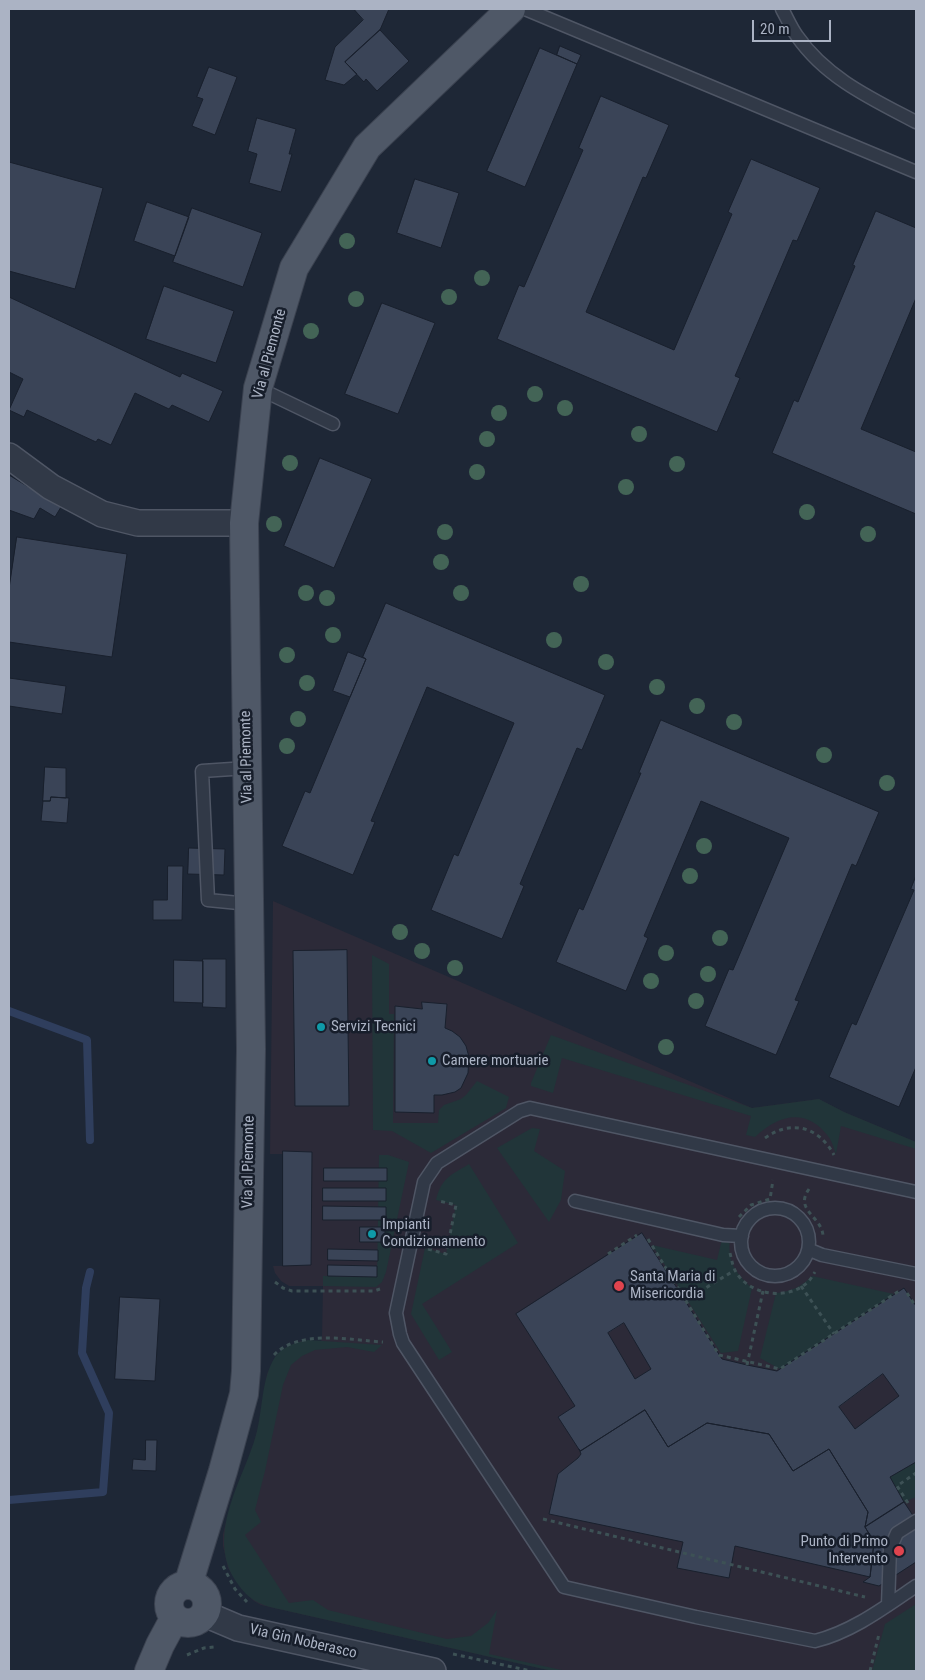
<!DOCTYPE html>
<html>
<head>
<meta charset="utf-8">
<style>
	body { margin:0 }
	#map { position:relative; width:925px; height:1680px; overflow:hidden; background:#1e2736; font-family:"Roboto Condensed",sans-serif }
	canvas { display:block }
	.frame { position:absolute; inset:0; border:10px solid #abb3c4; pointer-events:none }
	.scale { position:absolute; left:752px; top:20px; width:79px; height:22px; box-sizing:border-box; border:2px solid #abb3c4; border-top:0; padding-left:6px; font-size:15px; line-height:18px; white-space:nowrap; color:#abb3c4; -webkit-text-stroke:4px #171e2b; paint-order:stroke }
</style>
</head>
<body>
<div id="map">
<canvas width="925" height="1680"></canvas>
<div class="frame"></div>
<div class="scale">20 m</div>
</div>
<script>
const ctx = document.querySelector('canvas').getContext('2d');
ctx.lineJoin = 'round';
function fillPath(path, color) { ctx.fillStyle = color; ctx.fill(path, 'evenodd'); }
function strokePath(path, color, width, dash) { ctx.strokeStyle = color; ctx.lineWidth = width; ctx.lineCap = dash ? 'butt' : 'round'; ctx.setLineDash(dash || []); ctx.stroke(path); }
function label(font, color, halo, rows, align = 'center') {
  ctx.font = font + ' "Roboto Condensed",sans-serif'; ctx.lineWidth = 5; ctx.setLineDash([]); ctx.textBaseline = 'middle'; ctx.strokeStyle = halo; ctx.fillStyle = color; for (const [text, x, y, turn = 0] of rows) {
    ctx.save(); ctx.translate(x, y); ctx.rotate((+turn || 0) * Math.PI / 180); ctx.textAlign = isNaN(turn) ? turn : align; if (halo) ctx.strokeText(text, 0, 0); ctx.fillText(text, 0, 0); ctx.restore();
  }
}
fillPath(new Path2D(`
	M273,901l479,207 67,-9 25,13 72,30v529h-364l-291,-66 -7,-4 -13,-13 -13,-20 -2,-9 -3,-13v-12l3,-12 27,-76 8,-29 6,-43 8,-16 12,-11 14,-6h20l1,-3 1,-52h-34l-8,-5 -6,-8 -2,-7h11l-1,-112h-13z`), '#2c2a38');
fillPath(new Path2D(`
	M372,955l17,9v50h5l-1,109h45l1,-13 5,-5 17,-6 5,-4 11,-14 32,16 -3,11 -75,45 -39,-22 -19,-1z
	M551,1035l201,73 67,-9 25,13 72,30v7l-75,-23 -5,28c-2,-5 -4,-13 -8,-18 -22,-29 -50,-21 -73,1l-9,-2 5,-19 -189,-58 -9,35 -22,-7v-3z
	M532,1128l8,1 -6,22 31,20 -4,29 -12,22 -52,-74z
	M379,1155h9l21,7 -23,110 -4,10 -6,5 -53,-1v-10l54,1z
	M469,1164l49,79 -96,61 30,48 -13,8 -28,-46 14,-66 21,6 10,-49 -20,-5c6,-23 14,-24 33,-36z
	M723,1235l7,2c-3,24 5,36 22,51l-14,63 -17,2 -69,-108 65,15z
	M812,1276l82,18 -114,75 -20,-11 16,-65c15,-1 26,-7 36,-17z
	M308,1340l74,5 -8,7 -27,-5 -32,3 -13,6 -11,9 -8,20 -18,86 -10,39 6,12 -16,13 44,68 24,-3 15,10 119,29 24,-3 17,-13 9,-13 -8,44 77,17h-14l-282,-64c-16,-4 -26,-13 -35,-27 -29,-47 8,-99 21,-145 7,-25 5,-56 19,-78 7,-10 21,-15 33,-17z
	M916,1462v35l-12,5 -14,-25z
	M916,1604v67h-44l13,-47z`), '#213539');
strokePath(new Path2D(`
	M9,1011l78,29 3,100
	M9,1500l94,-8 6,-79 -27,-60 4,-65 4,-16`), '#2f3e5d', 8);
const building = new Path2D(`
	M354,9h35l-9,21 -35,32 12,12 -13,11 -19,-5 10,-33 28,-27z
	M380,30l29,31 -32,30 -11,-12 -2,3 -19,-20z
	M560,46l21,9 -4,9 -20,-9z
	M540,48l37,16 -52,123 -38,-16z
	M209,67l28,10 -22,58 -23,-9 11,-27 -6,-2z
	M601,96l68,29 -23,53 -3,-1 -57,135 88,38 58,-136 -4,-2 23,-53 69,29 -23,53 -4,-1 -58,136 5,2 -23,54 -220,-93 22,-54 5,2 59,-137 -4,-2z
	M257,118l39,11 -7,25h3l-11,38 -32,-9 8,-29 -9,-3z
	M9,162l94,26 -28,101 -66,-18z
	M415,179l44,14 -18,55 -44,-15z
	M147,202l42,15 -14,39 -41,-15z
	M192,208l70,25 -19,54 -70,-25z
	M876,211l40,17v70l-55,131 55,23v62l-144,-61 22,-53 4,2 57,-136 -2,-1z
	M164,286l70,25 -18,52 -70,-24z
	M9,297l171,80 2,-4 41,18 -14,31 -37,-17 -3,4 -34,-16 -24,52 -13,-6 -2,3 -69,-32 -3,7 -15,-7 14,-31 -14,-7z
	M382,303l53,20 -37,91 -53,-20z
	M320,458l52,21 -38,89 -50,-22z
	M9,475l52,32 -6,10 -15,-9 -6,11 -25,-9z
	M17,537l110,17 -15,103 -103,-15v-53z
	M386,603l219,92 -23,55 -5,-2 -57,136 4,2 -22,53 -71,-29 23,-56 4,2 56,-133 -87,-36 -56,134 4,1 -22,53 -71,-29 23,-55 5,2 56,-134 -3,-2z
	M348,652l18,7 -16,38 -17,-6z
	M9,678l57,8 -4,28 -53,-8z
	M661,720l218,92 -23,54 -4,-2 -57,136 4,1 -23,54 -71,-29 24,-57 4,1 56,-132 -88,-37 -57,135 4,2 -22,53 -70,-29 23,-54 4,2 58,-137h-2z
	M45,767l21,1v30l-15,-1 -1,4h-7z
	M51,797l18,1 -2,25 -26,-2 2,-20h7z
	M189,848l36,1 -1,26 -36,-1z
	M168,866h15l-1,54h-29v-20h14z
	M916,876v191l-17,40 -70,-30 23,-54 4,2 58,-135 -3,-1z
	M347,950l2,156h-54l-2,-155z
	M203,959h23v49l-23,-1z
	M174,960l29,1v42l-29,-1z
	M422,1002l25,2 -2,24 7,3 8,6 6,9 3,11 -1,16 -7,15 -6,4 -13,3h-8v18l-39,-1v-106l27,3z
	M283,1151l29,1 -1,113 -28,1z
	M324,1168h63v13h-63z
	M323,1188h63v13h-63z
	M323,1206l63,1v13h-63z
	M360,1227h25v15h-25z
	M642,1233l80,126 25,6 30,6 127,-83 12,18v156l-26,15 14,25 -39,25 3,-15 -39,-63 -36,22 -24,-37 -62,-11 -39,24 -23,-37 -65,41 -22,-34 17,-11 -59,-92zM624,1323l27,46 -16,10 -27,-46zM883,1374l16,22 -44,33 -16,-22z
	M328,1249l50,1v11l-50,-1z
	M328,1265l49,1v11l-49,-1z
	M120,1297l40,2 -5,82 -40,-2z
	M645,1410l23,37 39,-24 62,11 24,37 36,-22 39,63 -3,15 9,15 -4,35 -135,-31 -6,32 -52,-10 6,-26 -134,-28 9,-40 20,-16 3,-4 -2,-5 1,2z
	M146,1440h11l-1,31 -24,-1 1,-11 12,1z
	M904,1502l12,18v42l-37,24 -16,-4 7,-5 4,-35 -9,-15z`);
fillPath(building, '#3a4457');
strokePath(building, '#19202d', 1);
const lane = new Path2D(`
	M525,9l391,163
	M782,9c5,9 9,19 15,27 29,42 75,63 119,86
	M258,388l75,36
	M247,768l-45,3 6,129 41,4
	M916,1192l-386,-84 -10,3 -83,52 -13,19 -28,131 4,21 3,9 161,244 132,30 119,24c37,-9 70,-34 101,-55
	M575,1201l148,34 19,1
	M741 1242a34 34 0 1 1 68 0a34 34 0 1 1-68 0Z
	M810,1250l12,5 94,19
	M888,1605l2,-56 7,-16 19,-12`);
const street = new Path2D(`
	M9,456l42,31 51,27 36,9h106
	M205,1614l33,14 195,43`);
const primary = new Path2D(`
	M169 1604a19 19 0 1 1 38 0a19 19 0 1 1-38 0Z
	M188,1585l35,-114 21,-77 2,-23 5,-322 -7,-526 14,-135 36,-120 73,-121 144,-138
	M149,1671l11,-26 14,-26`);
strokePath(lane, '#4f5665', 15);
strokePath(street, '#4f5665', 28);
strokePath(primary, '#3b4250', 30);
strokePath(new Path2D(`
	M765,1138c27,-19 54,-11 69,17
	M809,1189c-15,21 12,27 14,46
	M739,1217l12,-12 19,-6 3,-19
	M648,1239l71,116 61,14 119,-78
	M428,1249l18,5 10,-49 -17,-4
	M730,1253c2,8 3,16 8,22 15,21 51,25 70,7 3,-3 5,-7 7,-10
	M608,1254l29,-19
	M275,1282l8,6 9,3h82l6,-2
	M801,1286l33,48
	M907,1293l9,14
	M686,1300l49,-30
	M274,1355c25,-26 76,-15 109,-13
	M747,1365l16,-74
	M908,1503l-11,-17 19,-13
	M543,1519l322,78
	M223,1566l12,23 12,13
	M453,1654l78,17
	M187,1655l17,-7 10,-1
	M870,1671l9,-37`), '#3d5155', 3, [4, 4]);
strokePath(lane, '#313947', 12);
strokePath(street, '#313947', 25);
strokePath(primary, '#4f5867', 28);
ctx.fillStyle = '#436456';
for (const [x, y] of [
	[347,241],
	[482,278],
	[449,297],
	[356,299],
	[311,331],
	[535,394],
	[565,408],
	[499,413],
	[639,434],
	[487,439],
	[290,463],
	[677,464],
	[477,472],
	[626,487],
	[807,512],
	[274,524],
	[445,532],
	[868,534],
	[441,562],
	[581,584],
	[306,593],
	[461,593],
	[327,598],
	[333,635],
	[554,640],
	[287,655],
	[606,662],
	[307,683],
	[657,687],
	[697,706],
	[298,719],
	[734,722],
	[287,746],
	[824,755],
	[887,783],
	[704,846],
	[690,876],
	[400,932],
	[720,938],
	[422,951],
	[666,953],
	[455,968],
	[708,974],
	[651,981],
	[696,1001],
	[666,1047]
]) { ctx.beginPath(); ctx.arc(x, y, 8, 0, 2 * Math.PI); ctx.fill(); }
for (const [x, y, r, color] of [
	[321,1027,5,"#0f9aa8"],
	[432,1061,5,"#0f9aa8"],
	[372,1234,5,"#0f9aa8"],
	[619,1286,6,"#e0444e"],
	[899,1551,6,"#e0444e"]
]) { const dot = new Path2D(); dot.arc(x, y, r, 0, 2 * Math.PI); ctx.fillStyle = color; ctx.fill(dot); strokePath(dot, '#171e2b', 2); }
label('15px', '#abb3c4', '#171e2b', [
	["Via al Piemonte",270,354,-75],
	["Via al Piemonte",247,757,-91],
	["Via al Piemonte",249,1162,-89],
	["Via Gin Noberasco",303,1642,13]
]);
label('15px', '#abb3c4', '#171e2b', [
	["Servizi Tecnici",331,1027],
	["Camere mortuarie",442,1061],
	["Impianti",382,1225],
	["Condizionamento",382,1242],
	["Santa Maria di",630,1277],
	["Misericordia",630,1294],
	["Punto di Primo",888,1542,"right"],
	["Intervento",888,1559,"right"]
], 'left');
</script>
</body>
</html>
